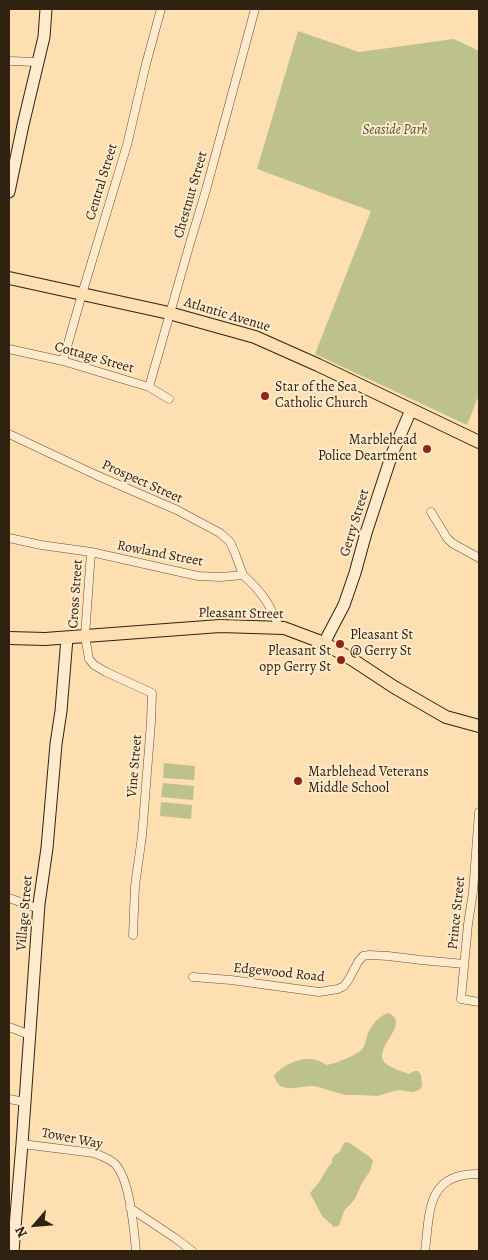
<!DOCTYPE html>
<html>
<head>
<meta charset="utf-8">
<style>
	body { margin:0 }
	#map { position:relative; width:488px; height:1260px; overflow:hidden; background:#fddfb1; font-family:Alegreya,serif }
	canvas { display:block }
	.frame { position:absolute; inset:0; border:10px solid #302211; pointer-events:none }
	.north { position:absolute; left:10px; top:1200px; width:50px; height:50px; -webkit-text-stroke:4px #feeacc; paint-order:stroke; rotate:243deg; font-size:14px; font-weight:700; line-height:20px; text-align:center; color:#302211 }
	.north::after { content:''; display:block; margin:auto; width:18px; height:22px; background:#302211; clip-path:polygon(50% 0,100% 100%,50% 72%,0 100%) }
</style>
</head>
<body>
<div id="map">
<canvas width="488" height="1260"></canvas>
<div class="frame"></div>
<div class="north">N</div>
</div>
<script>
const ctx = document.querySelector('canvas').getContext('2d');
ctx.lineJoin = 'round';
function fillPath(path, color) { ctx.fillStyle = color; ctx.fill(path, 'evenodd'); }
function strokePath(path, color, width, dash) { ctx.strokeStyle = color; ctx.lineWidth = width; ctx.lineCap = dash ? 'butt' : 'round'; ctx.setLineDash(dash || []); ctx.stroke(path); }
function label(font, color, halo, rows, align = 'center') {
  ctx.font = font + ' Alegreya,serif'; ctx.lineWidth = 4; ctx.setLineDash([]); ctx.textBaseline = 'middle'; ctx.strokeStyle = halo; ctx.fillStyle = color; for (const [text, x, y, turn = 0] of rows) {
    ctx.save(); ctx.translate(x, y); ctx.rotate((+turn || 0) * Math.PI / 180); ctx.textAlign = isNaN(turn) ? turn : align; if (halo) ctx.strokeText(text, 0, 0); ctx.fillText(text, 0, 0); ctx.restore();
  }
}
fillPath(new Path2D(`
	M298,31l61,21 95,-13 25,12v344l-12,30 -152,-71 56,-143 -114,-42z
	M164,763l31,3 -1,14 -31,-2z
	M163,783l31,3 -1,14 -32,-3z
	M161,802l31,3 -1,14 -31,-3z
	M388,1013c24,10 -14,33 -4,49 4,5 20,10 25,12l5,-3h4l3,4 1,11 -3,4 -6,2 -15,-2 -21,6 -16,-1h-16l-30,-9c-14,-1 -36,10 -41,-10 8,-11 28,-20 42,-16 4,1 8,4 11,5 9,-2 30,-9 36,-17 3,-5 3,-10 5,-15 4,-9 11,-17 20,-20z
	M348,1142l22,15 3,4 -3,10 -9,14 -6,14 -11,12 -5,15 -5,1 -12,-11 -12,-23 10,-12 8,-14 4,-4c0,-6 1,-8 7,-10l5,-10z`), '#bdc28d');
const street = new Path2D(`
	M9,61l28,1
	M9,349l54,12 86,26 20,12
	M63,361l19,-67 45,-149 19,-81 15,-55
	M149,387l41,-144 16,-53 49,-181
	M9,434l87,41 81,35 43,23 10,9 5,11 8,22
	M431,512l16,26 5,5 27,15
	M9,538l32,7 50,7 107,24 23,1 22,-2c18,16 27,29 36,52
	M91,552l-6,84 4,23 5,6 12,7 46,21 -1,29 -9,114 -7,50 -2,49
	M479,812l-6,80 -5,32 -7,75 18,3
	M9,898l30,11
	M193,977l38,3 88,12 19,-3 6,-3 5,-7 9,-17 5,-6 6,-1 19,1 33,4 43,4
	M9,1027l21,8
	M9,1099l16,3
	M22,1144l72,9c7,3 15,5 21,11 15,15 19,66 21,87
	M130,1208l45,30 17,13
	M425,1251c5,-39 1,-78 54,-77`);
const secondary = new Path2D(`
	M9,192l14,-67 21,-88 2,-28
	M324,643l20,-38 11,-32 11,-40 26,-79 19,-44
	M13,1251l9,-107 17,-240 8,-56 9,-104 5,-33 6,-73`);
const primary = new Path2D(`
	M9,278l160,35 86,24 63,28 161,77
	M9,638l36,1 175,-13 64,2 40,15 29,17 41,27 52,30 33,9`);
strokePath(street, '#635139', 9);
strokePath(secondary, '#302211', 13);
strokePath(primary, '#302211', 14);
strokePath(street, '#feeacc', 8);
strokePath(secondary, '#feeacc', 11);
strokePath(primary, '#fddfb1', 12);
for (const [x, y, r, color] of [
	[265,396,5,"#8f2418"],
	[427,449,5,"#8f2418"],
	[340,644,5,"#8f2418"],
	[341,660,5,"#8f2418"],
	[298,781,5,"#8f2418"]
]) { const dot = new Path2D(); dot.arc(x, y, r, 0, 2 * Math.PI); ctx.fillStyle = color; ctx.fill(dot); strokePath(dot, '#feeacc', 2); }
label('italic 14px', '#5a5236', '#feeacc', [
	["Seaside Park",395,131]
]);
label('14px', '#302211', '#feeacc', [
	["Central Street",102,182,-73],
	["Chestnut Street",191,195,-74],
	["Atlantic Avenue",227,315,17],
	["Cottage Street",94,358,16],
	["Prospect Street",142,482,24],
	["Gerry Street",355,523,-73],
	["Rowland Street",160,554,11],
	["Cross Street",76,594,-86],
	["Pleasant Street",241,614,1],
	["Vine Street",135,766,-85],
	["Village Street",25,913,-85],
	["Prince Street",457,913,-84],
	["Edgewood Road",279,973,6],
	["Tower Way",72,1139,11]
]);
label('14px', '#302211', '#feeacc', [
	["Star of the Sea",275,388],
	["Catholic Church",275,404],
	["Marblehead",417,441,"right"],
	["Police Deartment",417,457,"right"],
	["Pleasant St",350,636],
	["@ Gerry St",350,652],
	["Pleasant St",331,652,"right"],
	["opp Gerry St",331,668,"right"],
	["Marblehead Veterans",308,773],
	["Middle School",308,789]
], 'left');
</script>
</body>
</html>
